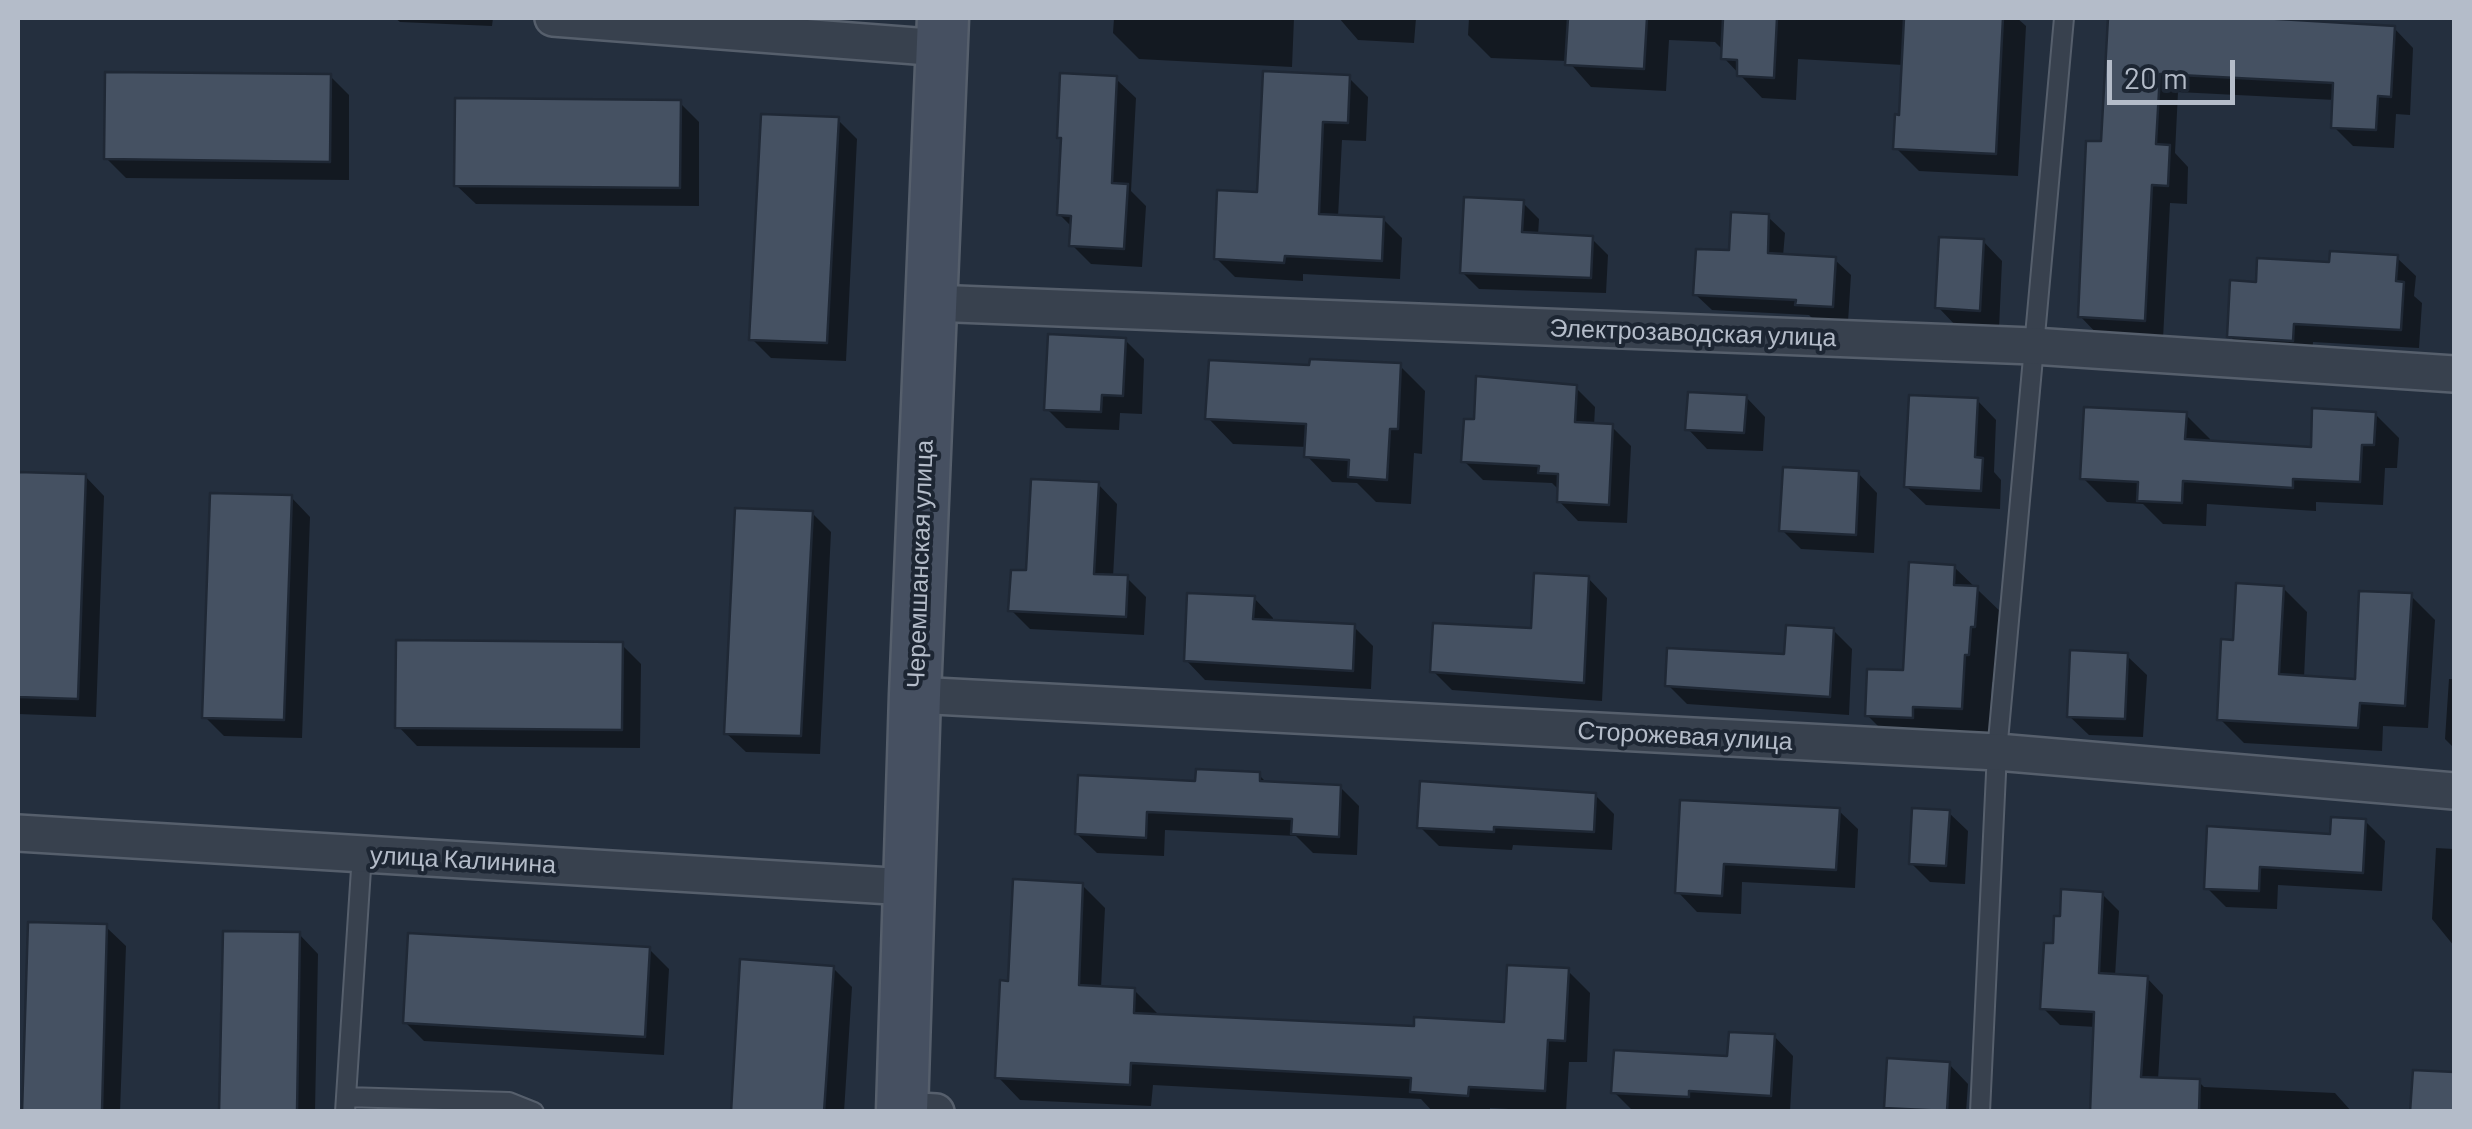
<!DOCTYPE html>
<html>
<head>
<meta charset="utf-8">
<style>
	body { margin:0 }
	#map { position:relative; width:2472px; height:1129px; overflow:hidden; background:#242f3e; font-family:Barlow,sans-serif }
	canvas { display:block }
	.frame { position:absolute; inset:0; border:20px solid #b4bcc9; pointer-events:none }
	.scale { position:absolute; left:2107px; top:60px; width:128px; height:45px; box-sizing:border-box; border:5px solid #b4bcc9; border-top:0; padding-left:12px; font-size:30px; line-height:35px; white-space:nowrap; color:#b4bcc9; -webkit-text-stroke:8px #1d2633; paint-order:stroke }
</style>
</head>
<body>
<div id="map">
<canvas width="2472" height="1129"></canvas>
<div class="frame"></div>
<div class="scale">20 m</div>
</div>
<script>
const ctx = document.querySelector('canvas').getContext('2d');
ctx.lineJoin = 'round';
function fillPath(path, color) { ctx.fillStyle = color; ctx.fill(path, 'evenodd'); }
function strokePath(path, color, width, dash) { ctx.strokeStyle = color; ctx.lineWidth = width; ctx.lineCap = dash ? 'butt' : 'round'; ctx.setLineDash(dash || []); ctx.stroke(path); }
function label(font, color, halo, rows, align = 'center') {
  ctx.font = font + ' Barlow,sans-serif'; ctx.lineWidth = 8; ctx.setLineDash([]); ctx.textBaseline = 'middle'; ctx.strokeStyle = halo; ctx.fillStyle = color; for (const [text, x, y, turn = 0] of rows) {
    ctx.save(); ctx.translate(x, y); ctx.rotate((+turn || 0) * Math.PI / 180); ctx.textAlign = isNaN(turn) ? turn : align; if (halo) ctx.strokeText(text, 0, 0); ctx.fillText(text, 0, 0); ctx.restore();
  }
}
fillPath(new Path2D(`
	M395,18h98l-1,8 -92,-4z
	M1114,18h180l-2,49 -153,-8 -26,-26z
	M1339,18h77l-2,25 -56,-3z
	M1469,18h548l9,8 -8,150 -99,-5 -23,-23 7,-83 -105,-6 -2,41 -34,-2 -38,-40v-7l-9,-9 -46,-2 -3,51 -75,-4 -23,-26 -77,-3 -23,-23z
	M2111,18h118l165,10 19,20 -3,67 -14,-1 -2,34 -41,-2 -19,-19 1,-27 -157,-8 -3,61 13,14 -1,37 -17,-1 -7,136 -64,-3 -19,-20 24,-172z
	M330,76l19,19v85l-223,-2 -20,-20z
	M1349,78l19,19 -2,44 -24,-1 -4,77 45,2 19,19 -2,41 -97,-5v7l-68,-4 -19,-19 44,-63z
	M1116,79l20,19 -5,93 15,15 -4,61 -51,-3 -19,-19 1,-17 -14,-14 5,-73 -4,-4z
	M680,103l19,19v84l-223,-2 -20,-19z
	M838,120l19,19 -11,222 -75,-3 -19,-19z
	M1523,203l16,16 -1,17 54,3 16,16 -2,38 -127,-4 -17,-17z
	M1768,217l17,16 -2,23 51,3 17,16 -3,47 -34,-2 -5,-5 -97,-5 -17,-16z
	M1983,241l19,20 -3,68 -42,-2 -19,-20z
	M2396,257l20,19 -2,20 8,7 -3,45 -106,-6 -1,17 -63,-3 -19,-20 28,-52z
	M1125,340l19,19 -2,55 -22,-1 -1,17 -53,-2 -19,-19z
	M1400,366l25,25 -3,63 -8,-1 -3,51 -35,-2 -19,-19 -25,-1 -25,-26v-9l-74,-3 -25,-26 104,-50z
	M1576,388l19,19 -1,19 18,1 19,19 -4,77 -49,-2 -19,-20 1,-10 -8,-8 -69,-3 -19,-19 12,-39z
	M1746,397l19,20 -2,34 -56,-2 -19,-20z
	M1977,400l19,20 -2,52 7,8 -1,29 -74,-4 -20,-19z
	M2375,414l24,24 -2,30h-12l-2,37 -67,-3v9l-109,-7 -1,22 -43,-2 -20,-20 -36,-2 -24,-24 103,-63 24,24v4l103,6z
	M1858,473l19,20 -3,60 -73,-4 -19,-19z
	M18,474l67,2 19,20 -8,221 -78,-3z
	M1098,484l19,20 -4,73 14,1 19,19 -2,38 -114,-6 -19,-19 17,-37z
	M291,497l19,20 -8,221 -78,-2 -19,-19z
	M812,513l19,19 -11,222 -74,-2 -20,-19z
	M1954,567l51,49 -9,66h-4l-3,54 -94,7 -28,-28 38,-42z
	M1588,578l19,20 -5,103 -150,-11 -19,-19 100,-40z
	M2283,588l24,24 -3,66 53,3 54,-85 24,24 -7,108 -45,-2 -1,25 -138,-8 -24,-24 15,-76z
	M1254,598l19,20v4l81,5 19,19 -2,43 -166,-9 -19,-20z
	M1833,630l19,19 -3,66 -162,-11 -19,-19 119,-28z
	M622,645l19,19 -1,84 -223,-2 -19,-20z
	M2127,656l20,19 -4,62 -54,-2 -20,-19z
	M2449,679h5v69l-9,-9z
	M1259,775l9,9 72,3 19,19 -2,49 -44,-2 -17,-17 -131,-6 -1,26 -67,-3 -20,-19 121,-50z
	M1595,795l19,19 -2,36 -99,-5 -1,5 -73,-4 -19,-19z
	M1683,803l155,7 20,19 -3,59 -113,-6 -1,32 -44,-2 -19,-20z
	M1948,812l20,19 -3,53 -35,-2 -19,-19z
	M2365,821l20,20 -3,50 -104,-6 -1,24 -51,-2 -19,-19z
	M2436,848l18,1v97l-22,-27z
	M1082,885l23,23 -4,80 33,2 23,23 -1,4 260,12 90,-5 62,-53 22,22 -3,69h-18l-3,50 -76,-4v4h-57l-12,-13 -268,-14 -2,21 -131,-6 -22,-23 13,-93z
	M2102,894l17,17 -4,65 32,2 16,17 -5,85 41,2 5,5 131,6 17,19h-259l3,-85 -36,-2 -17,-17 12,-62z
	M106,927l20,19 -6,166h-96z
	M299,934l19,20 -3,158h-93z
	M649,949l20,20 -5,86 -240,-14 -19,-19z
	M833,968l19,19 -8,125h-111z
	M1774,1036l19,20 -3,56 -157,-1 -19,-19 115,-33z
	M1949,1064l19,20 -2,28h-75l-5,-5z`), '#0007');
const building = new Path2D(`
	M1568,18h79l-3,51 -79,-4z
	M1723,18h54l-3,60 -37,-2v-16l-16,-1z
	M1904,18h99l-7,136 -103,-5 2,-35 4,1z
	M2108,18h154l133,8 -4,71 -13,-1 -2,34 -45,-2 2,-45 -173,-9 -4,70 14,1 -2,41 -16,-1 -7,136 -67,-4 8,-176h15z
	M1263,71l87,4 -2,48 -25,-1 -4,92 65,3 -2,44 -97,-5 -1,7 -70,-4 3,-69 40,2z
	M105,72l226,2 -1,88 -226,-3z
	M1060,73l57,3 -5,107 16,1 -4,65 -55,-3 2,-30 -14,-1 4,-77h-4z
	M455,98l226,2 -1,88 -226,-2z
	M761,114l78,3 -12,226 -78,-3z
	M1464,197l60,3 -2,32 71,4 -2,42 -131,-5z
	M1731,212l38,2 -1,39 68,4 -3,50 -38,-2 1,-5 -103,-5 3,-46 33,1z
	M1939,237l45,2 -4,72 -45,-3z
	M2330,251l68,4 -2,26 8,1 -3,48 -107,-6 -1,17 -66,-4 3,-57 26,2 1,-24 72,4z
	M1048,334l78,4 -3,58 -21,-1 -1,17 -57,-2z
	M1310,359l91,4 -3,66h-8l-3,51 -39,-3 1,-17 -45,-3 2,-33 -101,-5 4,-59 100,5z
	M1476,376l101,9 -2,37 38,2 -4,81 -52,-3 1,-28 -20,-1 1,-7 -78,-4 3,-43h10z
	M1688,392l59,3 -3,38 -59,-3z
	M1909,395l69,3 -3,59 8,1 -2,33 -77,-4z
	M2084,407l103,5 -2,27 126,8 1,-39 64,4 -2,33h-12l-2,37 -67,-3v9l-110,-7 -1,22 -45,-2 1,-19 -58,-3z
	M1783,467l76,4 -3,64 -77,-4z
	M18,472l68,2 -8,225 -60,-2z
	M1031,479l68,3 -5,92 34,1 -2,42 -118,-6 3,-41h15z
	M210,493l82,2 -8,225 -82,-2z
	M735,508l78,3 -12,225 -77,-2z
	M1909,562l46,3 -1,20 24,1 -3,41h-4l-2,28h-4l-3,54 -49,-2v11l-48,-2 2,-47 36,1z
	M1534,573l55,3 -5,107 -154,-11 3,-49 98,5z
	M2236,583l48,3 -5,88 76,5 4,-88 53,2 -7,113 -45,-3 -2,25 -141,-8 4,-81 12,1z
	M1187,593l68,3 -2,23 102,5 -2,47 -169,-10z
	M1786,625l48,3 -4,69 -165,-11 2,-38 117,6z
	M396,640l227,2 -1,88 -227,-2z
	M2070,650l58,3 -3,66 -58,-2z
	M1196,769l64,3v9l81,4 -2,52 -48,-3 1,-15 -145,-7 -1,26 -71,-4 3,-59 117,6z
	M1420,781l176,12 -2,39 -100,-5v5l-77,-4z
	M1680,800l160,8 -4,62 -112,-6 -2,32 -47,-3z
	M1912,808l38,2 -4,56 -37,-2z
	M2331,817l35,2 -3,54 -103,-6 -1,24 -55,-2 3,-63 123,8z
	M1013,879l70,4 -4,102 56,3 -1,25 280,13v-9l90,5 3,-57 62,3 -4,73 -17,-1 -3,51 -76,-4 -1,9 -58,-4 1,-14 -280,-15 -1,22 -135,-7 5,-98 8,1z
	M2061,889l42,3 -4,81 49,3 -7,101 59,2 -1,33h-109l4,-100 -54,-3 4,-66h9l1,-27h6z
	M28,922l79,2 -5,188h-80z
	M223,931l77,1 -3,180h-78z
	M408,933l242,14 -5,90 -242,-14z
	M740,959l94,7 -10,146h-93z
	M1729,1032l46,2 -4,62 -82,-5v6l-78,-4 3,-43 113,6z
	M1887,1058l63,4 -3,49 -63,-3z
	M2413,1070l41,2v40h-44z`);
fillPath(building, '#455162');
strokePath(building, '#1f2835', 2.5);
const lane = new Path2D(`
	M346,1097l163,5 25,10
	M345,1112l17,-258
	M1980,1112l17,-360 67,-734`);
const street = new Path2D(`
	M553,18l389,30
	M931,303l1102,43 421,28
	M915,695l1082,57 457,39
	M18,833l890,54
	M903,1110l33,2`);
const secondary = new Path2D(`
	M902,1112l13,-417 28,-677`);
strokePath(lane, '#565f6c', 22);
strokePath(street, '#565f6c', 40);
strokePath(secondary, '#565f6c', 55);
strokePath(lane, '#38414e', 18);
strokePath(street, '#38414e', 35);
strokePath(secondary, '#465061', 50);
label('25px', '#b4bcc9', '#1d2633', [
	["Электрозаводская улица",1693,333,2],
	["Черемшанская улица",920,564,-88],
	["Сторожевая улица",1685,736,3],
	["улица Калинина",463,860,3]
]);
</script>
</body>
</html>
